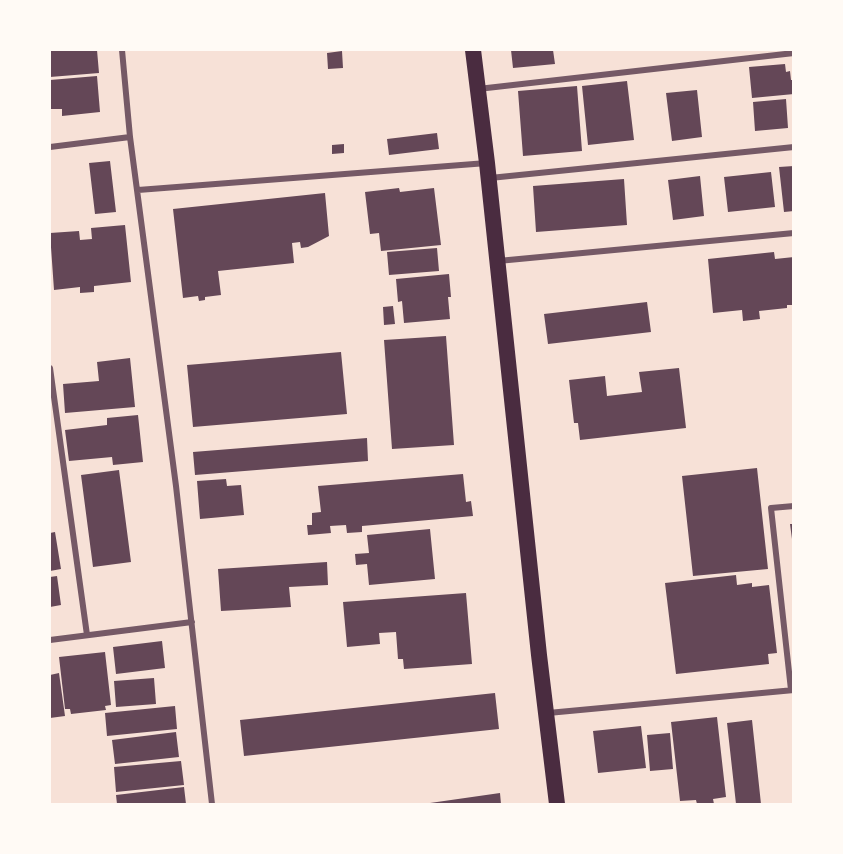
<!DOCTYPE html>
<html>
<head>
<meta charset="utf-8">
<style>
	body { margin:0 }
	#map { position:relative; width:843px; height:854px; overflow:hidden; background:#f7e1d7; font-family:"Fira Sans Condensed",sans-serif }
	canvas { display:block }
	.frame { position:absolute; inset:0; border:51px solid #fffaf5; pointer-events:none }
</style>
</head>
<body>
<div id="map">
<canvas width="843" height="854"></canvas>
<div class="frame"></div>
</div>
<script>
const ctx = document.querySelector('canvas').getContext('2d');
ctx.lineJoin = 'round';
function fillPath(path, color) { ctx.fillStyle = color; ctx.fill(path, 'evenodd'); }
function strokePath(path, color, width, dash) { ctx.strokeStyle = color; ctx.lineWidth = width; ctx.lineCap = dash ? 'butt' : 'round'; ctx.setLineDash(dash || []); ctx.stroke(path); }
fillPath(new Path2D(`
	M50,50h47l2,23 -49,4z
	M511,50h42l2,14 -42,4z
	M342,51l1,17 -15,1 -1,-16z
	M785,64l1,8 4,-1 1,9h3v14l-42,4 -3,-31z
	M97,76l3,36 -38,4v-7h-12v-29z
	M627,81l7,59 -46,5 -6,-59z
	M577,86l5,65 -59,5 -5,-65z
	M697,90l5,47 -30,4 -6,-48z
	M786,99l2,29 -33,3 -2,-29z
	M437,133l2,16 -50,6 -2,-16z
	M344,144v9l-12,1v-9z
	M110,161l6,51 -21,2 -6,-51z
	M794,166v45l-10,1 -5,-45z
	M771,172l4,35 -47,5 -4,-35z
	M700,176l4,40 -31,4 -5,-40z
	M624,179l3,46 -91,7 -3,-46z
	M399,188l1,4 34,-4 7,57 -60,6 -2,-18 -9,1 -5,-42z
	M325,193l4,43 -21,11 -7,1 -1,-6 -8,1 2,20 -76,8 3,24 -16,2v3l-6,1 -1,-5 -15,2 -10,-89z
	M125,225l6,57 -37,4v6l-14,1v-6l-26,3 -4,-57 29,-2 1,9 12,-1 -1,-11z
	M437,248l2,23 -50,4 -2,-23z
	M774,252l1,7 19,-2v48h-7v3l-28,3 1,8 -17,2 -1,-11 -29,3 -5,-54z
	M449,274l2,23h-3l2,22 -46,4 -2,-22 -4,1 -2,-23z
	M647,302l4,30 -103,12 -4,-30z
	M393,306l2,18 -11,1 -1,-18z
	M446,336l8,109 -62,4 -8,-109z
	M341,352l6,62 -154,13 -6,-62z
	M130,358l5,49 -70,6 -2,-29 36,-3 -2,-19z
	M679,368l7,60 -106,12 -2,-17h-4l-5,-43 36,-4 2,20 35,-4 -3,-20z
	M138,415l5,47 -30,3 -1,-8 -43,4 -4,-31 42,-5v-7z
	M367,438l1,23 -173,14 -2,-23z
	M757,468l11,101 -75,7 -11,-100z
	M119,470l12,92 -38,5 -12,-92z
	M463,474l3,28 5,-1 2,15 -111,10v6l-15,1 -1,-8 -16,1 1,7 -23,2 -1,-10h5v-12l9,-1 -3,-26z
	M226,479l1,7 14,-1 3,30 -44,4 -3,-38z
	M790,524h4v15h-2z
	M430,529l5,50 -66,6 -2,-21 -11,1 -1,-11 14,-1 -2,-18z
	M55,532l6,37 -11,2v-38z
	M327,562l1,23 -39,2 2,20 -70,4 -3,-42z
	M736,575l1,10 15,-2v4l17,-2 8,68 -9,1 1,10 -93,10 -11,-91z
	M57,576l4,29 -11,2v-30z
	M466,593l6,71 -68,5 -1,-10h-5l-2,-27 -17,1 1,11 -33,3 -4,-45z
	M162,641l3,27 -49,6 -3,-27z
	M105,652l6,53 -6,1 1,4 -35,4 -1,-5h-5l-6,-52z
	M59,673l6,43 -15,2v-43z
	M154,678l2,26 -40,3 -2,-26z
	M495,693l4,36 -255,27 -4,-36z
	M175,706l2,23 -70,7 -2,-23z
	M717,717l9,80 -13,2 1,5h-17l-1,-4 -16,1 -9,-79z
	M752,720l9,84h-25l-9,-81z
	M641,726l5,42 -48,5 -5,-42z
	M176,732l3,25 -64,7 -3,-24z
	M670,733l3,36 -23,2 -3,-36z
	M181,761l3,24 -68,7 -2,-25z
	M184,787l2,17h-69l-1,-9z
	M500,793l1,11h-71v-1z`), '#644757');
strokePath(new Path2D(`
	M122,50l8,87 46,349 36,318
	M478,89l316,-36
	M50,147l80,-10
	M490,178l304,-31
	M138,190l349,-27
	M498,261l296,-28
	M50,368l37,267
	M50,640l142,-18
	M791,690l-20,-182 23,-2
	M548,713l246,-23`), '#755966', 6);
strokePath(new Path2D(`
	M473,50l14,113 52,492 18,149`), '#4a2c40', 16);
</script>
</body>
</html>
